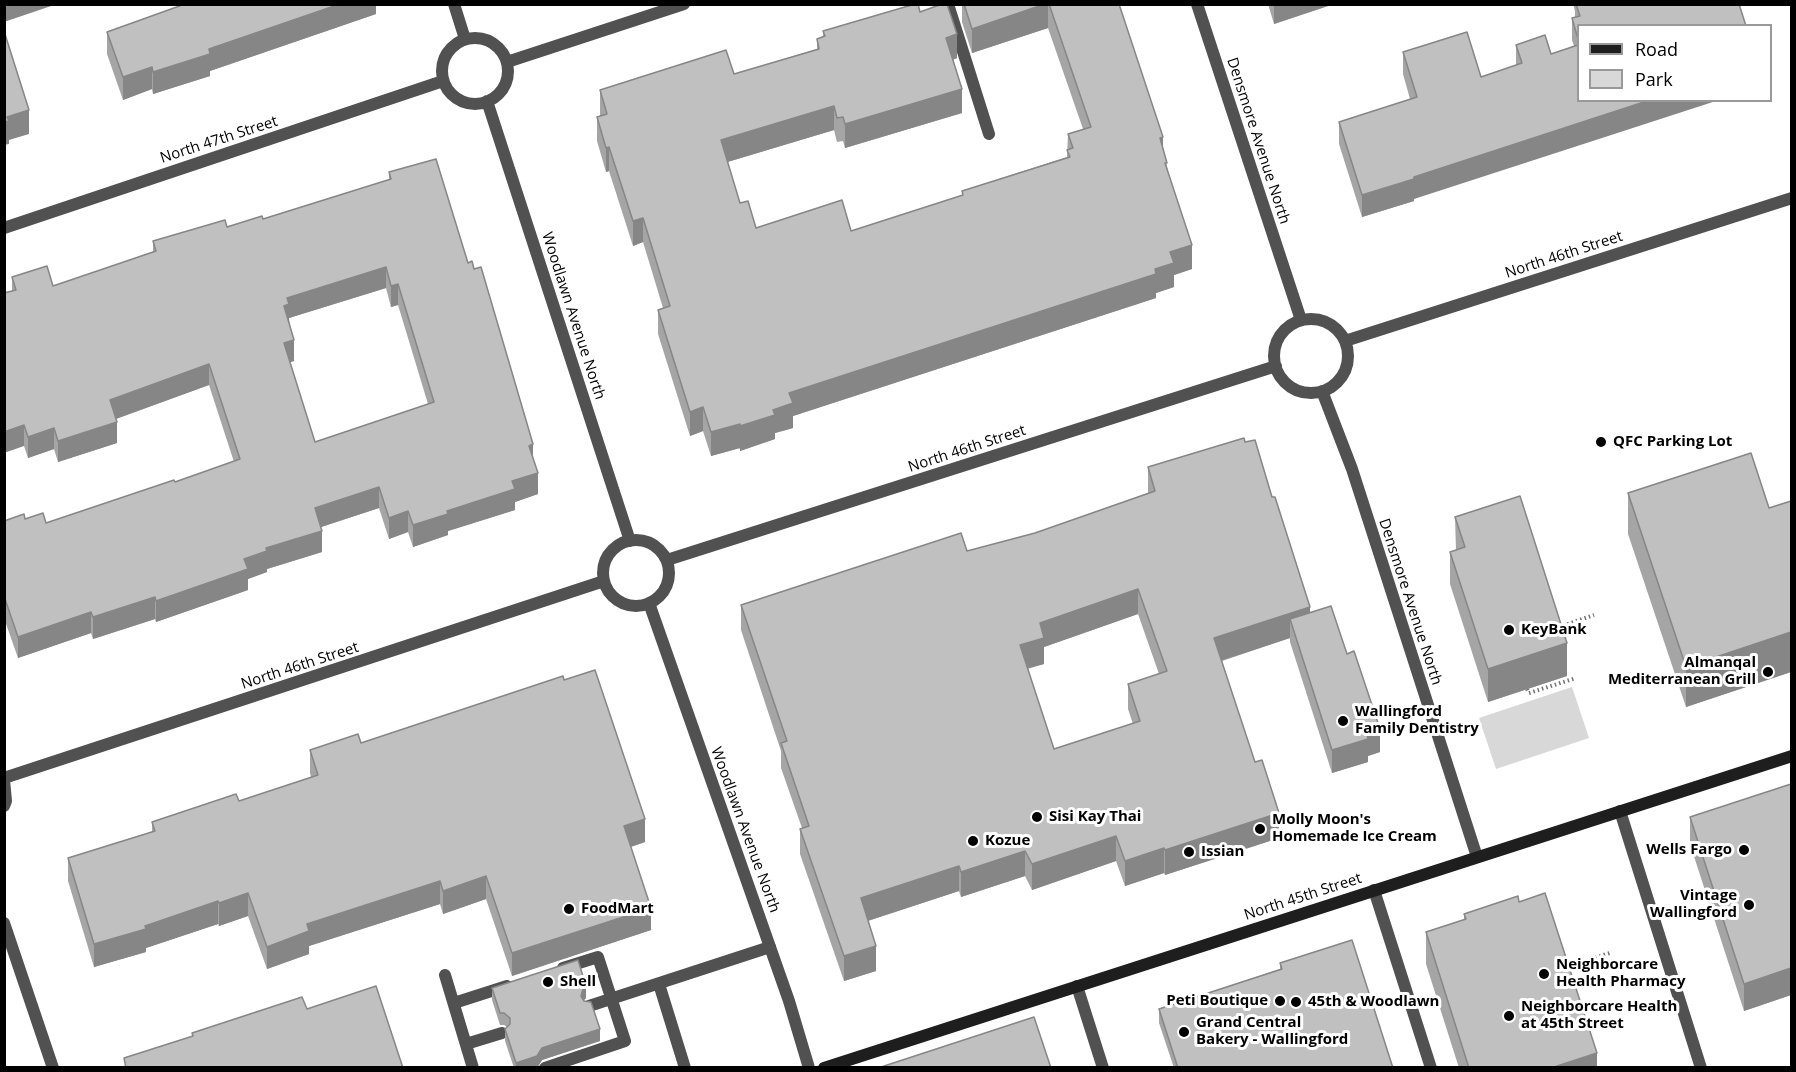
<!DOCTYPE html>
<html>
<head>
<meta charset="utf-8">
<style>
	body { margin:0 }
	#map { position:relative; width:1796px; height:1072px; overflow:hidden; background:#fff; font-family:"Open Sans",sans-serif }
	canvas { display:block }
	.frame { position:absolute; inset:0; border:6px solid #000; pointer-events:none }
	.legend { position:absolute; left:1577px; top:24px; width:195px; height:78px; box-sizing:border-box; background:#fff; border:2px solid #999; margin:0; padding:8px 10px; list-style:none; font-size:18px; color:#000 }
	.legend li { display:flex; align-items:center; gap:12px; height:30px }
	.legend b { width:30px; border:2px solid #999 }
</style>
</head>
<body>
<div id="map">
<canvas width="1796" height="1072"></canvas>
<div class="frame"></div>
<ul class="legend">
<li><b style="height:8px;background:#1e1e1e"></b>Road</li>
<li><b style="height:16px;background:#d8d8d8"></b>Park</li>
</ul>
</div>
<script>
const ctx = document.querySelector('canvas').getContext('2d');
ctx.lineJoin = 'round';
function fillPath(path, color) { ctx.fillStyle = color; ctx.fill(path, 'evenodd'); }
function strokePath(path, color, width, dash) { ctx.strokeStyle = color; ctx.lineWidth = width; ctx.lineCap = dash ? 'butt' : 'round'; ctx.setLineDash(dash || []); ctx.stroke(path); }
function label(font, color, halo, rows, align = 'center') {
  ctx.font = font + ' "Open Sans",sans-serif'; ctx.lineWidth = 6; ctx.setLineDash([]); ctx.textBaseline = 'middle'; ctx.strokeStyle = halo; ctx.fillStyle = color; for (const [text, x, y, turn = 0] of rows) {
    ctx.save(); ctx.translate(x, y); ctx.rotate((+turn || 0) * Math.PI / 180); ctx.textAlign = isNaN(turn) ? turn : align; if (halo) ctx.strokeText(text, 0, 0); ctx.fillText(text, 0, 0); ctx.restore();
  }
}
fillPath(new Path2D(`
	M1572,687l17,51 -93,31 -17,-51z`), '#d8d8d8');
strokePath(new Path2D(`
	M1559,627l35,-12
	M1527,689l2,4 47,-15
	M1565,967l45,-14`), '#737373', 4, [1.5, 3]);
strokePath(new Path2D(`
	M948,4l41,130
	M1374,890l57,178
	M445,975l28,93
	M659,984l26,84
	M454,1003l53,-17
	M589,1006l181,-59
	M466,1044l36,-11
	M545,1068l80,-27 -27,-84 -35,11`), '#515151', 12);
strokePath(new Path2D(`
	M454,4l11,35
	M1197,4l104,316
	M442 71a33 33 0 1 1 66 0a33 33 0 1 1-66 0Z
	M507,62l177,-58
	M487,101l143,440
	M4,228l439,-147
	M1274 356a37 37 0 1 1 74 0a37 37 0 1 1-74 0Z
	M1345,341l447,-143
	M1322,391l30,78 125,388
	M603 573a33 33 0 1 1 66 0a33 33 0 1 1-66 0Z
	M667,560l609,-194
	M649,603l140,398 20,67
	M4,778l600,-197
	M4,780l2,21 -2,5
	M1620,811l81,257
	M4,923l49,145
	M1077,986l26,82`), '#515151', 12);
strokePath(new Path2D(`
	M824,1068l968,-312`), '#1e1e1e', 12);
fillPath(new Path2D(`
	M376,4v10l-166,57v5l-57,18 -1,-5 -29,11 -16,-46v-22z
	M962,4h157l44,146 29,119 -18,6v12l-18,6v5l-363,118v12l-18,5v6l-35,12v-3l-29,8 -8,-25 -13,5 -32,-102v-24l5,-2 -20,-66 -10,4 -24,-75 -3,1 -9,-31v-24l3,-1v-26l134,-16 83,-25v-10l6,-2v-6l97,-19 37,46 -4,2 9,53 -117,35 -2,-7 -6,1 -3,-12 -107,32 13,41 16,25 95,3 111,-36v-4l105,-34 1,-23 15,-5 -35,-101 -76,25 -10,-31z
	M1268,4h66l-60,20z
	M1573,4h166l-161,22v74l-164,99v2l-52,16 -23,-73v-22l71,-23 -7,-25v-22l78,25 35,-12v-20l35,9 23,-8 -2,-6v-22l3,-1v-6z
	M389,172l79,91 65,196 5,35 -23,8v8l-67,21v4l-35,12 -5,-15 -19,7 -10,-31 -58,19 1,25 -55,17v3l-19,7v11l-92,32 -1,-3 -62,20 -2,-6 -73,25 -14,-40v-97l21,-2 21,4 129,-41 59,-20 -25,-77 -93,34 1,24 -59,19 -4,-13 -26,9 -4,-12 -12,-155v-14l41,9 100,-34v-11l110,-22 126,-39zM386,288l5,19 7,-2 30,99 -113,38 -25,-80 4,-1 -5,-43z
	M1245,442l27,55 38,116 70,139 -12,4v6l-36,11 -42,-131v-4l-68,23 57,177 -114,37 -1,-2 -39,13 -9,-25 -84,29 -7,-14 -64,21 -2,-6 -91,30 8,50 -32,10 -44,-127v-25l2,-1 -21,-60v-17l-40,-121v-25l226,-54 68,-18 113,-40v-26zM1138,614l21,60 -31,10v25l5,15 -79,25 -27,-81 17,-4v-17z
	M1628,493l141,15 22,-7v171l-105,35 -58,-173z
	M1455,517l112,159 -79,26 -38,-118v-32l6,-2z
	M564,680l81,162 -14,5 20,83 -139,46 -26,-77 -43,15 -3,-10 -131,42v8l-42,15 -19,-53 -29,10 -1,-2 -72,24v4l-52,15 -26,-86v-23l84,-26v-10l87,-21 72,-24 -1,-4v-23l51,-7z
	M1791,784v211l-47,16 -54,-167v-27z
	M1519,902l78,166h-138l-33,-104v-32l38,-12v-6z
	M1280,963l113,105h-219l-15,-45v-14l121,-40z
	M492,988l94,10 -2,2 16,41 -58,19 -5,8h-23l-9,-27v-12l2,-2 -3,-2h-4l-8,-25z`), '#a5a5a5');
fillPath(new Path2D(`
	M4,4h53l-53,18z
	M340,4h36v10l-166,57v5l-57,18v-22l56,-23z
	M1045,4h3v24l-76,25v-24z
	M1274,4h60l-60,20z
	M957,34v24l-11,4v-24z
	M152,67v22l-29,11v-23z
	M962,89v24l-117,35v-24z
	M1650,100h69l-305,99v2l-52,16v-22l52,-18z
	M834,106v24l-113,34v-24z
	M29,110v24l-20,6v4l-5,1v-23l3,-5z
	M1163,137v24l-3,-23z
	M609,147v24l-3,1v-24z
	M643,218v24l-10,4v-25z
	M1192,245v24l-18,6v12l-18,6v5l-363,118v12l-18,5v6l-35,12v-25l33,-16 16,-17 366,-124 15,-17z
	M386,267v21l-97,30v7l-5,-19 3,-8z
	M398,284v21l-7,2v-21z
	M294,340v21l-10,3v-21z
	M209,364v21l-99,36v-21z
	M703,407v24l-13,5v-24z
	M117,422v21l-59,19v-21z
	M740,424v24l-29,8v-24z
	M24,425v21l-20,7v-21z
	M54,428v21l-26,9v-21z
	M533,444v21l-4,-19z
	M538,473v21l-23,8v8l-67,21v4l-35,12v-22l99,-44z
	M379,487v21l-64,21v-21z
	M408,511v21l-19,7v-21z
	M322,531v21l-55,17v3l-19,7v11l-92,32v-21l110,-53z
	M1138,589v25l-94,33v17l-24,7v-26l20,-22z
	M155,597v22l-62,20v-22z
	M1310,607v25l-20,-13v19l-76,25v-25z
	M91,612v21l-73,25v-21z
	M1791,632v40l-105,35v-40z
	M1567,643v33l-79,26v-33z
	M1380,729v23l-12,4v6l-36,11v-23l35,-16z
	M1279,813v25l-114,37v-25z
	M645,819v23l-21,7v-23z
	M1116,836v25l-84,29v-26z
	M1164,848v25l-39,13v-25z
	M1025,851v25l-64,21v-25z
	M959,866v25l-98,32v-25z
	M486,876v23l-43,15v-23z
	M440,881v23l-131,42v8l-42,15v-22l40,-23z
	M248,893v23l-29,10v-23z
	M218,901v23l-72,24v4l-52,15v-23z
	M651,908v22l-139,46v-23z
	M876,946v25l-32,10v-25z
	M1791,968v27l-47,16v-27z
	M586,986v12l-3,3 -2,-5 2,-7z
	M600,1029v12l-58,19 -5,8h-21v-5l26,-15z
	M1597,1053v15h-46z`), '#868686');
const building = new Path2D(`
	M185,4h155l-131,45 1,5 -57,18 -1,-5 -29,10 -16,-45z
	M915,4h3l2,8 22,-8h5l10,30 -11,4 16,51 -117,35 -2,-7 -6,1 -3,-12 -113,34 19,63 8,-2 8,27 86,-28 9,31 112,-36 -1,-4 108,-34 -3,-7 6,-2 -5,-14 23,-7 -42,-123h70l44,133 -3,1 7,25h-2l27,82 -22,7 4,11 -19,6 1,5 -367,119 4,10 -20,7 2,5 -35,11v-2l-29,8 -8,-25 -13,5 -32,-102 12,-4 -27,-88 -10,3 -24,-74 -3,1 -9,-31 10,-3 -7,-24 126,-40 8,24 85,-25 -2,-10 8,-3 -2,-5z
	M964,4h81l-73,25z
	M1576,4h163l7,22h-168v13l-6,-21 8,-2z
	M4,31l25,79 -22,7 2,4 -5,1z
	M1467,32l14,45 41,-14 -6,-18 29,-10 6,19 27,-9v55h72l-236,77v2l-52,16 -23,-73 78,-25 -14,-45z
	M436,159l32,104 4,-2 2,8 7,-2 52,177 -4,2 9,27 -26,8 3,8 -68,22 1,3 -35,11 -5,-14 -19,7 -10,-31 -64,21 7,23 -56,17 1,3 -23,8 4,10 -92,32 -1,-4 -62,20 -2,-5 -73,25 -14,-41v-75l20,-7 1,5 18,-6 3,10 128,-43 1,2 65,-23 -31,-95 -99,36 7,22 -59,19 -4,-13 -26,9 -4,-12 -20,7v-139l12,-3 -4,-13 35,-11 6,20 103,-35 -3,-10 72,-21 2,7 35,-11 1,3 128,-40 -2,-7zM386,267l5,19 7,-2 36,118 -119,40 -31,-99 10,-3 -10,-34 5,-2 -2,-6z
	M1244,438l1,4 10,-2 17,57h3l35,110 -96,31 41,124 7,-2 17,53 -114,37 -1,-2 -39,13 -9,-25 -84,28 -7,-13 -64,21 -2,-6 -98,32 15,48 -32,10 -44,-127 9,-3 -28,-83 6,-2 -46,-136 220,-72 6,18 68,-18 120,-42 -7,-24zM1138,589l29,82 -39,13 12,37 -86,28 -34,-104 24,-7 -4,-15z
	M1751,453l18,55 22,-7v131l-105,35 -58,-174z
	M1520,496l47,147 -79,26 -38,-117 15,-5 -10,-30z
	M1331,606l16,48 7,-3 26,78 -13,5 1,5 -36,11 -42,-131z
	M595,670l50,149 -21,7 27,82 -139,45 -26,-77 -43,15 -3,-10 -133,43 2,7 -42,16 -19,-54 -29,10 -1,-2 -73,25 1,3 -52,15 -26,-86 87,-27 -3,-9 84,-28 3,7 79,-26 -8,-25 48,-16 3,9 202,-67 1,4z
	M1791,784v184l-47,16 -54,-167z
	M1545,893l52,160 -46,15h-82l-43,-136 40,-13 -2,-5 54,-18 1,6z
	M1352,940l41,128h-215l-19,-59 123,-40 -2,-6z
	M578,960l8,26 -3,3 -2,7 3,5 7,1 9,27 -58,19 -5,8 -21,7 -11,-34 5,-5v-6l-6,-5h-4l-8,-25z
	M376,986l27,82h-277l-2,-10 69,-22 -1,-3 110,-36 5,12z
	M1034,1017l17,51h-173z`);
fillPath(building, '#c0c0c0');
strokePath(building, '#868686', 1.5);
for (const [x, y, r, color] of [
	[1601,442,6,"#000"],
	[1509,630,6,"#000"],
	[1768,672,6,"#000"],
	[1343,721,6,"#000"],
	[1037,817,6,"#000"],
	[1260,829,6,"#000"],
	[973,841,6,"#000"],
	[1744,850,6,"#000"],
	[1189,852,6,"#000"],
	[1749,905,6,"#000"],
	[569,909,6,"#000"],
	[1544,974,6,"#000"],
	[548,982,6,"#000"],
	[1280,1001,6,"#000"],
	[1296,1002,6,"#000"],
	[1509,1016,6,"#000"],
	[1184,1032,6,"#000"]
]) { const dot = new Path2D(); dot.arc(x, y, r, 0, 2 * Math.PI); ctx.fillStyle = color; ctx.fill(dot); strokePath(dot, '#fff', 2); }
label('15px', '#000', '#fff', [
	["North 47th Street",219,140,-18],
	["Densmore Avenue North",1258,141,72],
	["North 46th Street",1564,255,-18],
	["Woodlawn Avenue North",573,316,72],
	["North 46th Street",967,449,-18],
	["Densmore Avenue North",1410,602,72],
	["North 46th Street",300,666,-18],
	["Woodlawn Avenue North",745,830,70],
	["North 45th Street",1303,897,-18]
]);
label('bold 15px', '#000', '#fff', [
	["QFC Parking Lot",1613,442],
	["KeyBank",1521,630],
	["Almanqal",1756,663,"right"],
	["Mediterranean Grill",1756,680,"right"],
	["Wallingford",1355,712],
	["Family Dentistry",1355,729],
	["Sisi Kay Thai",1049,817],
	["Molly Moon's",1272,820],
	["Homemade Ice Cream",1272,837],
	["Kozue",985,841],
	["Wells Fargo",1732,850,"right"],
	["Issian",1201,852],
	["Vintage",1737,896,"right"],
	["Wallingford",1737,913,"right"],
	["FoodMart",581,909],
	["Neighborcare",1556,965],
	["Health Pharmacy",1556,982],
	["Shell",560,982],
	["Peti Boutique",1268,1001,"right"],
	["45th & Woodlawn",1308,1002],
	["Neighborcare Health",1521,1007],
	["at 45th Street",1521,1024],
	["Grand Central",1196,1023],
	["Bakery - Wallingford",1196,1040]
], 'left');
</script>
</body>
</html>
